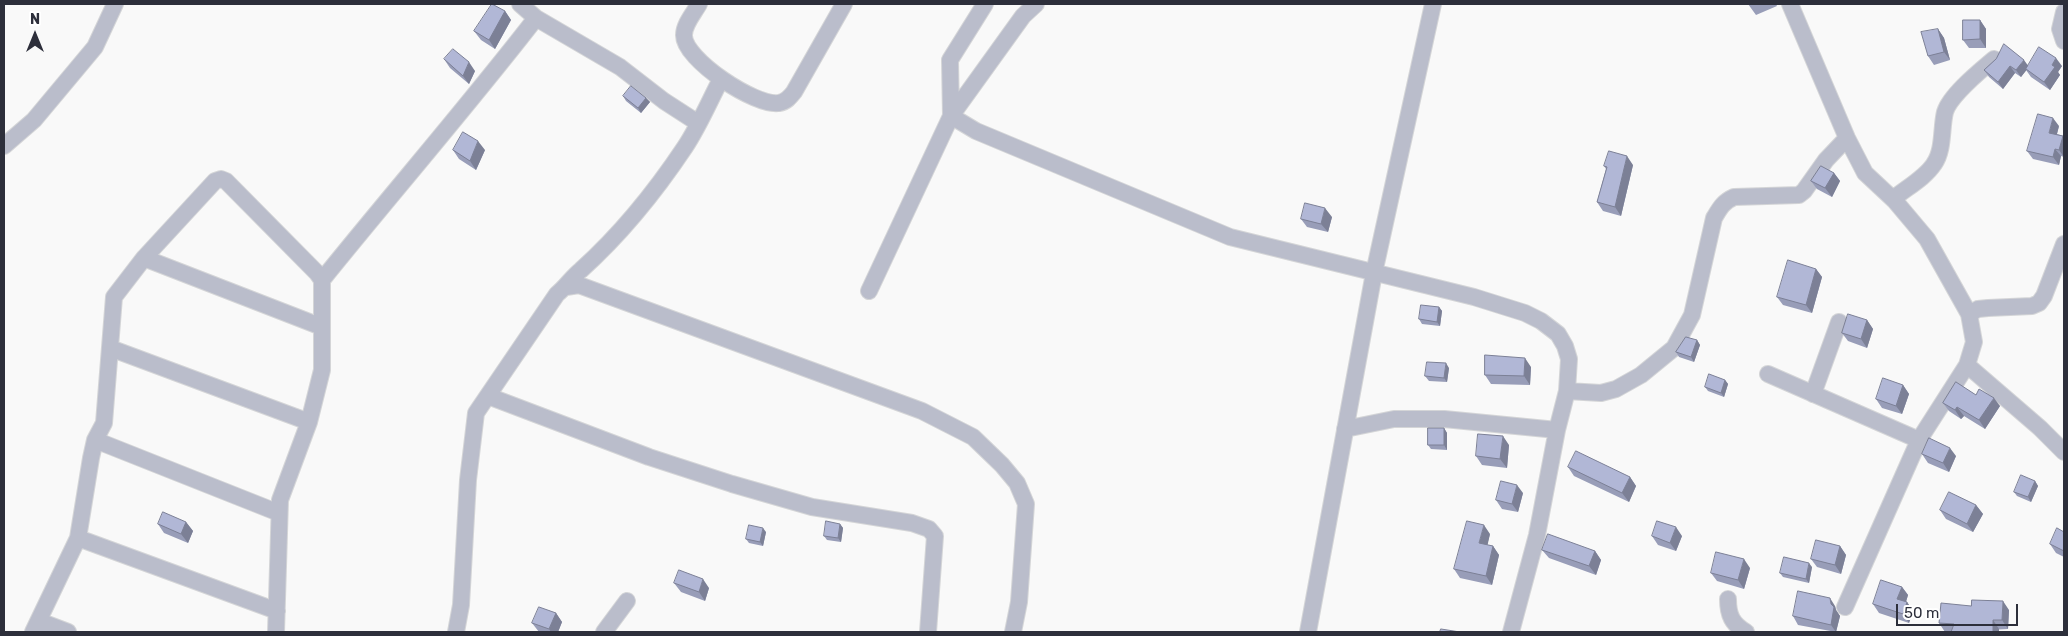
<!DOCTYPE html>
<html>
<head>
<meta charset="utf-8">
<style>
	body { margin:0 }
	#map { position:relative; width:2068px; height:636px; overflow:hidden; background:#f9f9f9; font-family:Rubik,sans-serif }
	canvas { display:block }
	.frame { position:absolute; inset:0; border:5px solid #2d2f3b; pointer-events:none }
	.north { position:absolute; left:10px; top:10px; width:50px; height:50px; -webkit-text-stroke:4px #fff; paint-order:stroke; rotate:0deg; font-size:14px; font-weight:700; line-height:20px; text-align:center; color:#2d2f3b }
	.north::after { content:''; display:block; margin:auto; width:18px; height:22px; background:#2d2f3b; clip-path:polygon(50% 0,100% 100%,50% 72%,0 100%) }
	.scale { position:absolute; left:1896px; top:604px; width:122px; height:22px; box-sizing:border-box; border:2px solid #2d2f3b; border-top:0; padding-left:6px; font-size:15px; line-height:18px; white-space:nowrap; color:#2d2f3b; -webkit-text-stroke:4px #fff; paint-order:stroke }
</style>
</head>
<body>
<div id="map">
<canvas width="2068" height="636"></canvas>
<div class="frame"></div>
<div class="north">N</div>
<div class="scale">50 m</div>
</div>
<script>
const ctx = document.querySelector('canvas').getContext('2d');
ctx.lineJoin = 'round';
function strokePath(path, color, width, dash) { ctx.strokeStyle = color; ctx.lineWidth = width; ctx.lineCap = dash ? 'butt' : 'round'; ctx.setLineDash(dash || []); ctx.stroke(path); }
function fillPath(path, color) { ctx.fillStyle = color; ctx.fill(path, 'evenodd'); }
const minor = new Path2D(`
	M699,4c-5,9 -15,20 -15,31 -1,24 72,72 95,68 7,-1 11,-6 15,-11l50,-88
	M985,4l-35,56 1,56 25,15 254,106 244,60 51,16 16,8 17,13 7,12 4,13 -2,32 -10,39 -20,105 -26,97
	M1790,4l57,134 18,35 30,28 32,38 42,75
	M2064,12l-4,17 4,12
	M536,18l84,49 44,34 34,22
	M4,146l30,-26 61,-73 20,-43
	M1893,199c13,-11 32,-21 41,-35 10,-14 7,-36 11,-52 5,-17 35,-41 49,-53
	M2064,244l-20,52 -5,7 -7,3 -44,2 -10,1 -9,5 5,28 -7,23 73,63 24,24
	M144,258l178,69
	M322,280c71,-88 145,-173 214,-262l-16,-14
	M566,287l13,-2 343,126 51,26 29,28 15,18 9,21 -7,98 -6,30
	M869,291l82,-175 72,-100 13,-12
	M110,348l199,74
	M1768,374l151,66
	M1567,391l34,2 15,-4 25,-14 33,-27 18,-33 22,-97c6,-10 9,-16 20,-21l65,-2 5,-4 22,-31 21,-22
	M1813,394l26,-72
	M488,396l161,61 83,27 80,23 100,16 17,6 6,7 -7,96
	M1345,429l49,-10h50l113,11
	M95,440l184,73
	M78,538l199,73
	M1728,599c0,16 4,25 18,33
	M1845,607l74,-167 48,-75
	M39,621l29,11
	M33,632l45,-94 13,-80 4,-18 9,-17 10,-126 30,-39 71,-77 6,-2 5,2 91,92 5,7v90l-13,52 -29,78 -4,132
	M456,632l5,-27 7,-125 8,-67 81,-119c9,-7 15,-17 24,-24 40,-36 74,-78 104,-123 14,-21 24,-45 36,-68
	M604,632l23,-31
	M1308,632l66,-359 59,-269`);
strokePath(minor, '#d4d5d7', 18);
strokePath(minor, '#babdcb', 16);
fillPath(new Path2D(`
	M1748,4h28l1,2 -21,9z
	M505,11l6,9 -16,29 -14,-9 -7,-9z
	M1980,20l6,9v19h-17l-6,-8z
	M1938,29l6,9 6,22 -16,5 -6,-9z
	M444,59l31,12 -6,13 -19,-16z
	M1996,59l32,6 34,1 -4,6 2,3 -10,15 -19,-13 -5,-7 -5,7 -6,-4 -12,16 -14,-12 -5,-7z
	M623,96l23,2 4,4 -9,11 -15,-12z
	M2059,126l-2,8 6,2 1,2v19l-3,-1 -2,9 -26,-6 -6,-8z
	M453,150h32l-9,20 -17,-11z
	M1633,165l-12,51 -18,-5 -6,-9 9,-33 -2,-3z
	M1834,173l6,8 -8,16 -15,-8 -6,-8z
	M1332,217l-4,15 -21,-5 -6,-8z
	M1816,269l6,8 -10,36 -29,-8 -6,-8z
	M1439,307l3,4 -2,15 -18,-2 -3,-5z
	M1867,320l6,9 -6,19 -19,-7 -6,-8z
	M1697,340l3,5 -6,17 -15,-5 -3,-5z
	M1531,367l-1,18 -39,-1 -6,-9z
	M1449,368l-2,14 -18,-1 -4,-5z
	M1725,380l3,4 -4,13 -16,-6 -3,-4z
	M1903,385l6,9 -7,20 -20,-6 -6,-9z
	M1976,395l24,11 -15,23 -21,-13 -3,3 -12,-8 -6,-8z
	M1444,428l3,5v17l-16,-1 -3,-4z
	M1509,445l-2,23 -25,-3 -6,-9z
	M1922,454l34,2 -7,16 -21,-9z
	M1568,467l62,10 6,9 -7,16 -55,-26z
	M2035,481l3,5 -7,16 -14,-6 -3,-4z
	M1523,493l-5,19 -16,-3 -6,-9z
	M1976,505l7,9 -10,18 -27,-13 -6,-9z
	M186,522l7,9 -5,12 -24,-10 -6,-9z
	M840,524l3,4 -2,14 -14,-2 -3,-4z
	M766,532l-3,14 -14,-3 -3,-4z
	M2064,532v25l-8,-4 -6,-9z
	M1490,534l-3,11 6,1 6,9 -7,30 -32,-7 -6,-9z
	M1652,536h30l-6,15 -18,-6z
	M1840,546l6,9 -5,19 -24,-7 -6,-8z
	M1542,550l53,1 6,9 -5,15 -47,-17z
	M1812,567l-3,16 -26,-6 -3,-4z
	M1750,568l-6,21 -27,-8 -6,-8z
	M674,583l35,5 -4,13 -24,-9z
	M1902,587l6,8 -2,7h1l6,9 -4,12 -30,-10 -6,-9z
	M1835,606l1,4 4,6 -4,16 -38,-7 -5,-9z
	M2009,610l-1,19 -57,3h-6l-6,-9z
	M556,613l6,9 -4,10h-19l-7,-9z`), '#989db8');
fillPath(new Path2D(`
	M505,11l6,9 -16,29 -6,-9z
	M1980,20l6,9v19l-6,-9z
	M1938,29l6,9 6,22 -6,-8z
	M2056,58l6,8 -4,6 2,3 -10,15 -6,-8 8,-17z
	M2024,60l5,7 -8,10 -5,-7z
	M469,62l6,9 -6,13 -6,-8z
	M2010,66l5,7 -12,16 -5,-7z
	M646,98l4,4 -9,11 -3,-5z
	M2053,118l6,8 -4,15 -6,-8z
	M2063,136l1,2v19l-5,-7z
	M478,141l7,9 -9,20 -6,-9z
	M2055,149l6,7 -2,9 -6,-8z
	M1627,156l6,9 -12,51 -6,-9z
	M1834,173l6,8 -8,16 -7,-9z
	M1325,208l7,9 -4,15 -7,-8z
	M1816,269l6,8 -10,36 -6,-8z
	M1439,307l3,4 -2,15 -3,-4z
	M1867,320l6,9 -6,19 -6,-9z
	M1697,340l3,5 -6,17 -3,-5z
	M1525,358l6,9 -1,18 -6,-9z
	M1446,363l3,5 -2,14 -3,-4z
	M1725,380l3,4 -4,13 -3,-4z
	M1903,385l6,9 -7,20 -6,-8z
	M1994,398l6,8 -15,23 -6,-9z
	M1957,407l7,9 -3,3 -6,-9z
	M1444,428l3,5v17l-3,-5z
	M1503,436l6,9 -2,23 -7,-9z
	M1950,448l6,8 -7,16 -6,-9z
	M1630,477l6,9 -7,16 -7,-9z
	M2035,481l3,5 -7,16 -3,-5z
	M1517,485l6,8 -5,19 -6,-8z
	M1976,505l7,9 -10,18 -6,-8z
	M186,522l7,9 -5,12 -7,-9z
	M840,524l3,4 -2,14 -3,-4z
	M1484,525l6,9 -4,18 -7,-9z
	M1676,527l6,9 -6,15 -6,-8z
	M763,528l3,4 -3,14 -3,-4z
	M1493,546l6,9 -7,30 -6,-9z
	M1840,546l6,9 -5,19 -6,-9z
	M1595,551l6,9 -5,15 -7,-9z
	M1744,559l6,9 -6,21 -6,-9z
	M1809,563l3,4 -3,16 -3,-4z
	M703,579l6,9 -4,13 -6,-9z
	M1902,587l6,8 -4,13 -7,-9z
	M1830,598l5,8 1,4 4,6 -4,16 -5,-7v-21z
	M2003,601l6,9 -1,19 -6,-9z
	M1907,602l6,9 -4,12 -6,-9z
	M556,613l6,9 -4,10h-7l-2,-3z
	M1993,620l6,9v3h-6z`), '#7c8096');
const building = new Path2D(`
	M492,4l13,7 -16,29 -15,-9z
	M1963,20h17v19l-17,1z
	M1938,29l6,23 -16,4 -7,-24z
	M2004,44l20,16 -8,10 -6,-4 -12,16 -14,-12 12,-11z
	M2039,47l17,11 -4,7 3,2 -11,15 -18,-13z
	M453,49l16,13 -6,14 -19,-17z
	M631,86l15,12 -8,10 -15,-12z
	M2038,114l15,4 -4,15 14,3 -4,14 -4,-1 -2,8 -26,-6z
	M463,132l15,9 -8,20 -17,-11z
	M1609,151l18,5 -12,51 -18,-5 10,-35 -3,-1z
	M1821,166l13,7 -9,15 -14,-7z
	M1305,203l20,5 -4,16 -20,-5z
	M1788,260l28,9 -10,36 -29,-8z
	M1421,305l18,2 -2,15 -18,-3z
	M1848,314l19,6 -6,19 -19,-6z
	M1686,337l11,3 -6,17 -15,-5z
	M1485,355l40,3 -1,18 -39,-1z
	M1427,362l19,1 -2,15 -19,-2z
	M1709,374l16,6 -4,13 -16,-6z
	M1883,378l20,7 -7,21 -20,-7z
	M1956,382l20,13 3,-6 15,9 -15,22 -22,-13 -2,3 -12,-7z
	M1428,428h16v17h-16z
	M1478,434l25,2 -3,23 -24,-3z
	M1929,438l21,10 -7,15 -21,-9z
	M1576,451l54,26 -8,16 -54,-26z
	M2021,475l14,6 -7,16 -14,-5z
	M1501,481l16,4 -5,19 -16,-4z
	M1949,492l27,13 -9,19 -27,-14z
	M163,512l23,10 -5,12 -23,-10z
	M826,521l14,3 -2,14 -14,-2z
	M1467,521l17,4 -5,18 14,3 -7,30 -32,-7z
	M1657,521l19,6 -6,16 -18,-7z
	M749,525l14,3 -3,14 -14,-3z
	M2057,528l7,4v19l-14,-7z
	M1548,534l47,17 -6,15 -47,-16z
	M1816,540l24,6 -5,19 -24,-6z
	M1716,552l28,7 -6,21 -27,-7z
	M1784,557l25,6 -3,16 -26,-6z
	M679,570l24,9 -4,13 -25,-9z
	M1881,580l21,7 -5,12 10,3 -4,12 -30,-10z
	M1798,591l32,7 1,6 3,3 -3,18 -38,-9z
	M1972,600l31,1 -1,19h-9v12h-42l3,-8 -15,-1 2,-20 30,3z
	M539,607l17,6 -7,16 -17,-6z
	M1441,629l19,3h-20z`);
fillPath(building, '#b1b7d6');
strokePath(building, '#7c8096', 1);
</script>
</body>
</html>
